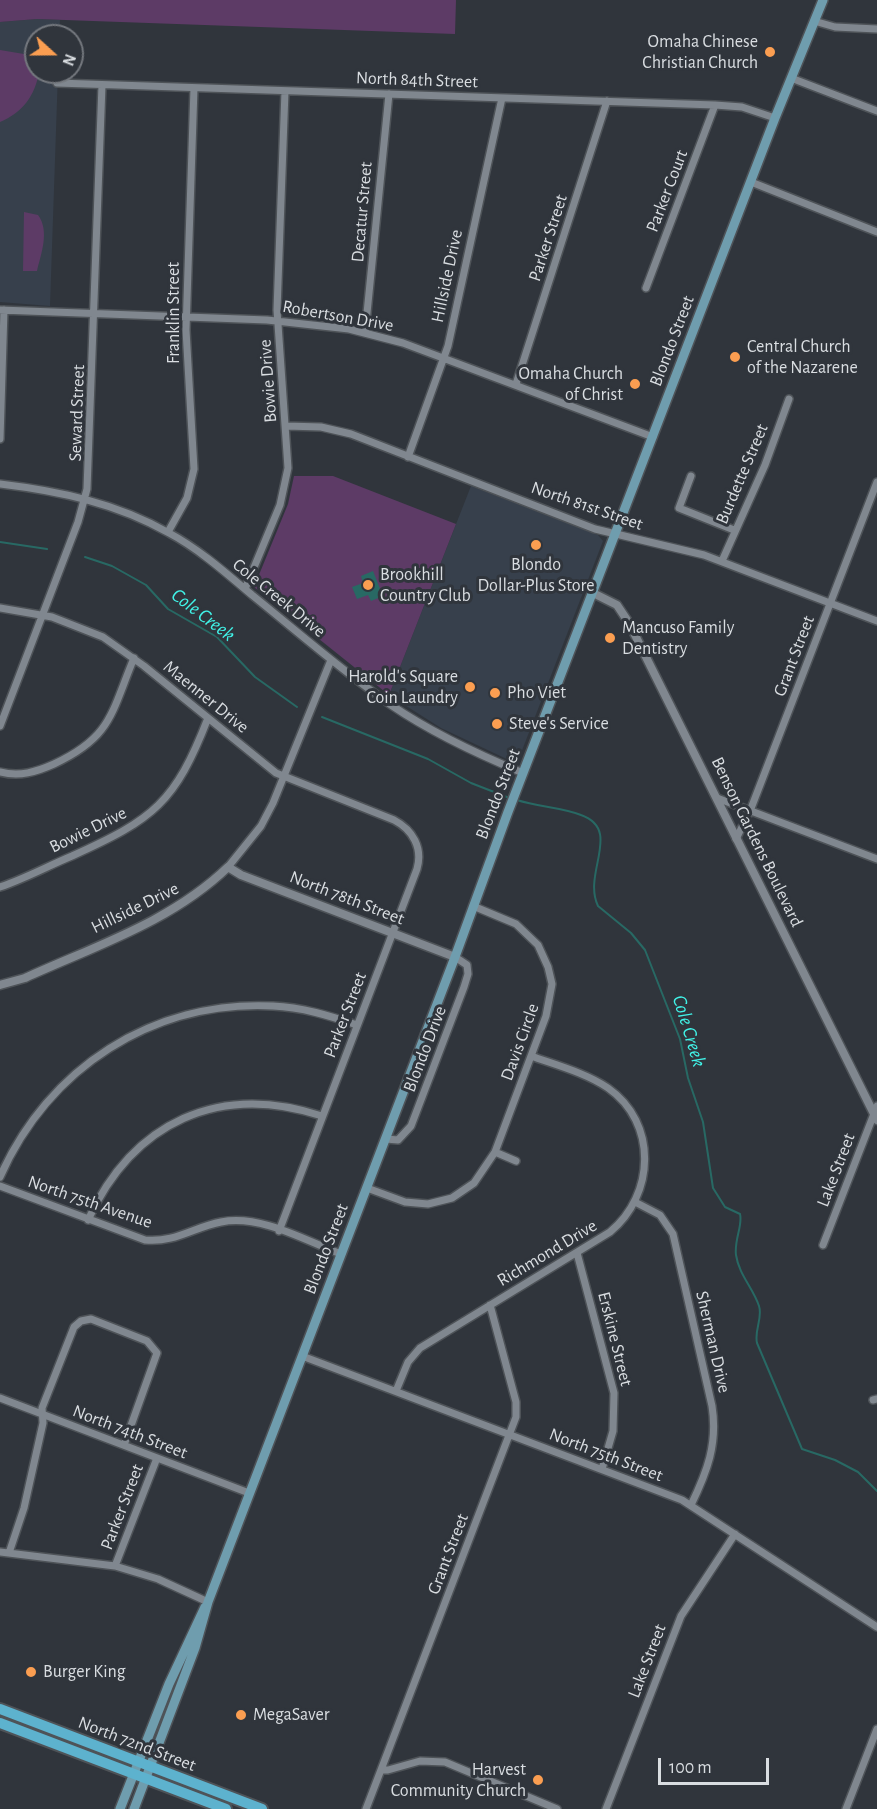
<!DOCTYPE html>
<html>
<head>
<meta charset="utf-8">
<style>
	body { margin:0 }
	#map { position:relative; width:877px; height:1809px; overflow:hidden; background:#30353c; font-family:"Alegreya Sans",sans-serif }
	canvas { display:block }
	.north { position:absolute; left:24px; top:24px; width:60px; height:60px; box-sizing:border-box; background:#30353c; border:2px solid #74787e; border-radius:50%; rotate:111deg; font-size:16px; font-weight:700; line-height:24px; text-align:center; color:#d9dde1 }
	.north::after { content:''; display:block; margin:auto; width:21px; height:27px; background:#fb9e51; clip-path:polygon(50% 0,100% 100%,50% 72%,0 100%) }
	.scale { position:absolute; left:658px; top:1758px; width:111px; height:27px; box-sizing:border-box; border:3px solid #d9dde1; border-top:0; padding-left:8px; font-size:18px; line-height:21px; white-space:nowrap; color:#d9dde1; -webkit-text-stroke:4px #30353c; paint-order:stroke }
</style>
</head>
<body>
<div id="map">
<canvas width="877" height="1809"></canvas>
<div class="north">N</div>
<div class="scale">100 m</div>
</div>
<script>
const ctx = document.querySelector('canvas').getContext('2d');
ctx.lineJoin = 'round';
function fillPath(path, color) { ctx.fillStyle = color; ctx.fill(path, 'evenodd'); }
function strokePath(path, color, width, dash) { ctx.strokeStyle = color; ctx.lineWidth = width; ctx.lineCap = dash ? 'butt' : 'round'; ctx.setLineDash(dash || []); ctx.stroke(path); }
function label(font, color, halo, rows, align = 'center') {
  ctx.font = font + ' "Alegreya Sans",sans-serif'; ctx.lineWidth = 6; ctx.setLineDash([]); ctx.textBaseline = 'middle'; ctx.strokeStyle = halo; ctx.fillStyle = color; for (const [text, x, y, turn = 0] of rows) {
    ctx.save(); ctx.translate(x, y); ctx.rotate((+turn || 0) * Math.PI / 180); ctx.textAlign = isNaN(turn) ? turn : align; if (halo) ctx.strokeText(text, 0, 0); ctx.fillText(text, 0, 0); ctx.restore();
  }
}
fillPath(new Path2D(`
	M37,19l23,1 -1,16h-23v36h22l-8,234 -50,-4v-280z
	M471,486l127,49 5,6 -82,212 -10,8 -70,-33 -52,-33z`), '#37404c');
fillPath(new Path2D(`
	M0,0h456l-1,34 -418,-15 -37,3z
	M0,50l36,6v16h3c-4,24 -17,41 -39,50z
	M24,212l14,3c12,16 3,39 -1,56h-14z
	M294,476h39l123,48 -67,171 -135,-108 34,-83z`), '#5d3b66');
fillPath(new Path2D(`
	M373,571l10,25 -12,5 -3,-6 -11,4 -5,-12 11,-4 -2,-7z`), '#286964');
strokePath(new Path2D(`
	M0,542l47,7
	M85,557l27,9 34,19 22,24 49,28 38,40 42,30
	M322,717l106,42 43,24 41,16
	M517,800c21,7 44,7 64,15 42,15 1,58 17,91l33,27 14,17 35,89 8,39 15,44 10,66 12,19 15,7c3,11 -6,26 -4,41 3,20 17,33 23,51 4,12 -5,24 -2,37l45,106 33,11 23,12 19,19`), '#286964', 2);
const minor = new Path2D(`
	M814,21l21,6 42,2
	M791,78l86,33
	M57,83l658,22 27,2 33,11
	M751,182l126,50
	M646,288l69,-183
	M0,310l267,10 82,9 54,14 250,94
	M365,333l24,-239
	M516,384l91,-283
	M286,426l35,1 30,7 244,95 109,26 173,66
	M0,439l4,-129
	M408,457l40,-111 54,-248
	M691,476l-12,32 55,22
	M0,484c59,7 116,19 169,49 30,16 57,40 83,62 46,37 90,76 139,110 41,28 86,49 132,68
	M168,532l19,-34 7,-29 -8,-139 8,-242
	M722,561l43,-96 24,-66
	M245,589l35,-84 8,-37 -11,-158 8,-219
	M0,608l52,9 51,20 41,29 132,107 118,47c19,10 29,28 23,49l-138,362
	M0,726l78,-204 9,-33 15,-404
	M0,772c20,5 36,0 54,-8 58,-27 57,-51 80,-106
	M717,798l160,61
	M736,839l14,-28 127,-329
	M228,867l33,-41 12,-23 58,-143
	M0,887c24,-8 48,-21 72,-31 82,-37 103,-53 136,-138
	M386,1139l12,1 13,-14 53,-139 4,-13 -1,-9 -12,-8
	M495,1152l21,9
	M0,1177c48,-109 153,-177 273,-171 29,1 57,10 84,19
	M0,1186l145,54c30,3 49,-13 76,-18 40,-8 85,19 120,32
	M367,1188l38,14 23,2 24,-6 22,-15 21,-31 51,-136 6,-32 -4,-17 -10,-22 -22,-21 -43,-18
	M635,1202l25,13 13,19 39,172c6,38 -5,66 -21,99
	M88,1220c45,-98 131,-138 234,-104
	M823,1245l54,-139
	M577,1253l37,140 -1,38 -11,38
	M302,1356l380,144 195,127
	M396,1391l12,-29 12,-14 190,-116c45,-37 48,-109 -2,-144 -22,-15 -52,-23 -77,-32
	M0,1398l249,95
	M873,1400l4,-1
	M0,1552l115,14 43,13 50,23
	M9,1553l15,-45 19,-85 -1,-15 32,-81 7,-6 10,-2 56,22 10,12 -33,92
	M115,1566l42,-108
	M381,1770h7l32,-9 25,1 112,47
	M366,1809l150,-392v-15l-26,-97
	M606,1809l75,-193 54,-82
	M846,1809l31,-80`);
const tertiary = new Path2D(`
	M593,593l24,12 12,18 248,497
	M0,985l25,-7c70,-32 146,-56 203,-111l13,8 214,82`);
const secondary = new Path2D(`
	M120,1809l49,-125 36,-77
	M134,1809l61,-161 13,-46 247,-645 53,-145 267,-694 48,-118`);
const primary = new Path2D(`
	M0,1709l262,100
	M0,1723l226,86`);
strokePath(minor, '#4e5358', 10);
strokePath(tertiary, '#4e5358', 11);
strokePath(secondary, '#4e5358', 12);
strokePath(primary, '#4e5358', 14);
strokePath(minor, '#80878f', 7);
strokePath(tertiary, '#80878f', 8);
strokePath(secondary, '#6f9dae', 9);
strokePath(primary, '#5db2ce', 10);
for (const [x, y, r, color] of [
	[770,52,6,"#fb9e51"],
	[735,357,6,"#fb9e51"],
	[635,384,6,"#fb9e51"],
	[536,545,6,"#fb9e51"],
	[368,585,6,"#fb9e51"],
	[610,638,6,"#fb9e51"],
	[470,687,6,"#fb9e51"],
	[495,693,6,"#fb9e51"],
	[497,724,6,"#fb9e51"],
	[31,1672,6,"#fb9e51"],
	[241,1715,6,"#fb9e51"],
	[538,1780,6,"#fb9e51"]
]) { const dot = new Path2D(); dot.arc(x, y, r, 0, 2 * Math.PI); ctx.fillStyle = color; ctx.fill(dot); strokePath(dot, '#30353c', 2); }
label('18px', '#d9dde1', '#30353c', [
	["Omaha Chinese",758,42,"right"],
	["Christian Church",758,63,"right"],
	["Central Church",747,347],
	["of the Nazarene",747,368],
	["Omaha Church",623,374,"right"],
	["of Christ",623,395,"right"],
	["Blondo",536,565,"center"],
	["Dollar-Plus Store",536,586,"center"],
	["Brookhill",380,575],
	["Country Club",380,596],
	["Mancuso Family",622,628],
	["Dentistry",622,649],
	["Harold's Square",458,677,"right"],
	["Coin Laundry",458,698,"right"],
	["Pho Viet",507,693],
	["Steve's Service",509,724],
	["Burger King",43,1672],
	["MegaSaver",253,1715],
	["Harvest",526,1770,"right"],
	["Community Church",526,1791,"right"]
], 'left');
label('18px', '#d9dde1', '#30353c', [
	["North 84th Street",417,80,2],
	["Parker Court",667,191,-69],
	["Decatur Street",362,212,-85],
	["Parker Street",548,238,-72],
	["Hillside Drive",447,276,-78],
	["Franklin Street",174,313,-90],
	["Robertson Drive",338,316,10],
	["Blondo Street",672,341,-69],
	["Bowie Drive",268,381,-94],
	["Seward Street",77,413,-88],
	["Burdette Street",742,474,-67],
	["North 81st Street",587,506,19],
	["Cole Creek Drive",279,598,39],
	["Grant Street",794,656,-69],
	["Maenner Drive",206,697,39],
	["Blondo Street",498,794,-69],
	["Bowie Drive",88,830,-26],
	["Benson Gardens Boulevard",757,842,64],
	["North 78th Street",347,898,21],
	["Hillside Drive",135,908,-26],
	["Parker Street",345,1015,-69],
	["Davis Circle",520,1042,-70],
	["Blondo Drive",425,1049,-69],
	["Lake Street",836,1170,-69],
	["North 75th Avenue",90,1202,19],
	["Blondo Street",326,1249,-69],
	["Richmond Drive",547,1253,-31],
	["Erskine Street",615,1339,76],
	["Sherman Drive",713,1342,77],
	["North 74th Street",130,1432,21],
	["North 75th Street",606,1455,21],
	["Parker Street",122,1507,-69],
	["Grant Street",448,1554,-69],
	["Lake Street",647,1661,-69],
	["North 72nd Street",137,1744,21]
]);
label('italic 20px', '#41f3e8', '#30353c', [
	["Cole Creek",203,615,37],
	["Cole Creek",689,1031,73]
]);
</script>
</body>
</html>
